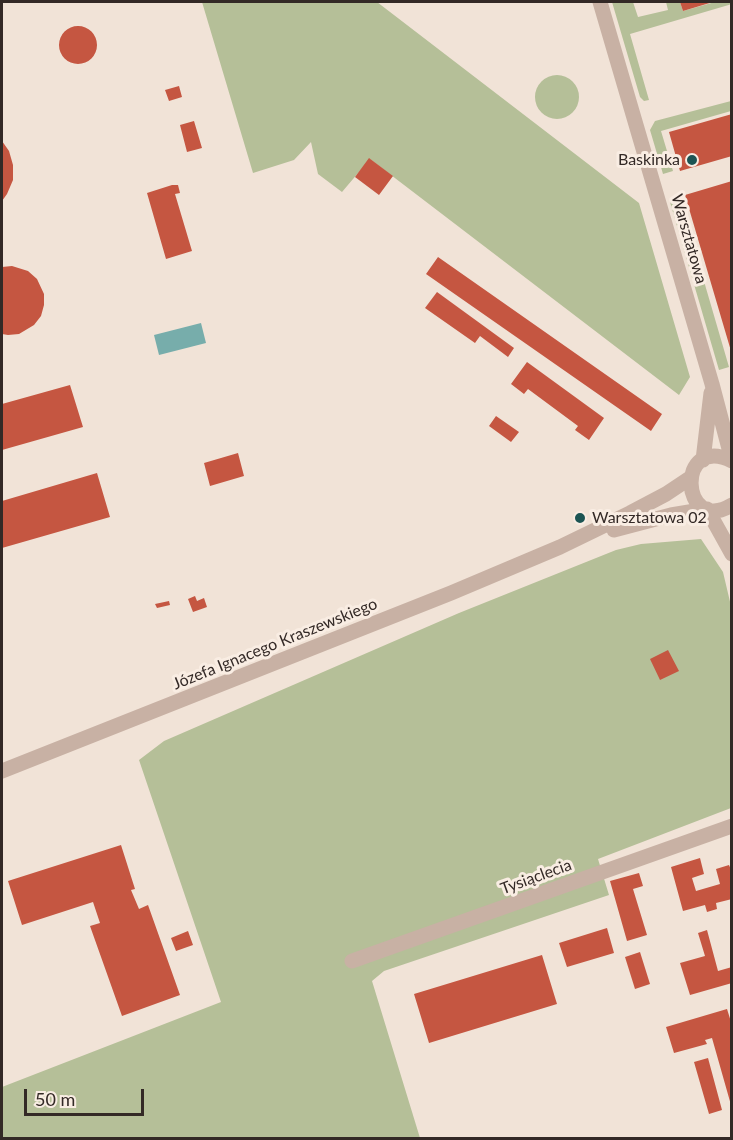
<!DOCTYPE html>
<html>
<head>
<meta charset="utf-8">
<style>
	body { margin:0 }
	#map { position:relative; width:733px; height:1140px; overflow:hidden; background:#f1e3d7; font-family:Lato,sans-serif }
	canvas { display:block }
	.frame { position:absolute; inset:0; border:3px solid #332926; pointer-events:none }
	.scale { position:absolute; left:24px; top:1089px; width:120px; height:27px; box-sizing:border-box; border:3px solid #332926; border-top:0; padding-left:8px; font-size:18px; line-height:21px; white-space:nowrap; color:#332926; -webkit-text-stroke:4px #f9ede3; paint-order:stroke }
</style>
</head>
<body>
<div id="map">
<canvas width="733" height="1140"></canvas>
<div class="frame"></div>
<div class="scale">50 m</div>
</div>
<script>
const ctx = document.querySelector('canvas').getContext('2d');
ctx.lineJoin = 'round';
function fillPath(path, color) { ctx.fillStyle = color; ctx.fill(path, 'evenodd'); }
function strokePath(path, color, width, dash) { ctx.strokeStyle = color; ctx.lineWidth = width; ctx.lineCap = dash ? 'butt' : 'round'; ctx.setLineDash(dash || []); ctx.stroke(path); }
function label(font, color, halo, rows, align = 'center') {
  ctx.font = font + ' Lato,sans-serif'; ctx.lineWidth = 6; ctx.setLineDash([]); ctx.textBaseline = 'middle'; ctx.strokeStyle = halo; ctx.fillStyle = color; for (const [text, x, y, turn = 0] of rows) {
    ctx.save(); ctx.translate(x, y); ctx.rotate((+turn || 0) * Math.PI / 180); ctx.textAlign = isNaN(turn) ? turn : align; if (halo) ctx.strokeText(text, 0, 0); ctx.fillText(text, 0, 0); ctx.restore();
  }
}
fillPath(new Path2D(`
	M202,2h175l262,201 51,174 -11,18 -309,-236 -28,33 -24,-18 -7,-32 -17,18 -41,13z
	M612,2h21l5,15 30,-7 -2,-8h14l3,9 32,-9h16l1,2 -102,30 19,66 -5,1 -4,-4z
	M535 97a22 22 0 1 1 44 0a22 22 0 1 1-44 0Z
	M731,101v10l-70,20 12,40 -10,3 -13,-44 5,-9z
	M680,199l49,168 -10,3 -49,-168z
	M701,539l22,33 8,34v202l-133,51 11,36 -225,76 -12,10 48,157h-418v-51l219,-85 -82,-242 25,-19 295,-128 157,-63 25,-6z`), '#b5bf98');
fillPath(new Path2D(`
	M201,323l5,20 -47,12 -5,-20z`), '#77adab');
fillPath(new Path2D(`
	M680,2h33l-30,9z
	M59 45a19 19 0 1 1 38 0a19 19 0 1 1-38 0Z
	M179,86l3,11 -13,4 -4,-11z
	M732,114v42l-52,15 -11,-39z
	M194,121l8,27 -15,4 -7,-27z
	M2,141l7,10 4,14v15l-6,14 -5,7z
	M369,158l24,18 -14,19 -24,-18z
	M732,181v170h-1l-46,-156z
	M172,185h6l2,8 -5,1 17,57 -26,8 -19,-66z
	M438,257l224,157 -11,17 -225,-157z
	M12,266l16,5 9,8 7,15v11l-3,11 -7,9 -15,9 -11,1 -6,-1v-67z
	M437,292l77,56 -6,9 -28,-21 -5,7 -50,-35z
	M527,362l77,56 -15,22 -14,-10 3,-4 -50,-37 -4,5 -13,-10z
	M70,385l13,42 -81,23v-46z
	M496,416l23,16 -8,10 -22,-16z
	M238,453l6,23 -34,10 -6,-23z
	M97,473l13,44 -108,31v-47z
	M195,596l2,5 7,-3 3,9 -14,5 -5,-13z
	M169,601l1,4 -13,3 -2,-4z
	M668,650l11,21 -19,9 -10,-21z
	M121,845l14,44 -4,1 8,19 9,-4 32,90 -58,21 -32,-90 10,-3 -7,-21 -71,23 -14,-44z
	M700,858l4,16 -12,4 4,13 24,-7 -4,-15 13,-4 3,7v27l-16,4 1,6 -10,3 -2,-7 -22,6 -12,-44z
	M639,873l4,13 -10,3 14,46 -20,6 -17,-60z
	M607,928l7,25 -47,14 -8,-24z
	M707,930l11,41 14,-4v16l-42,12 -10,-32 25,-7 -7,-23z
	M188,931l5,14 -17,6 -5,-13z
	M640,952l10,32 -15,5 -10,-32z
	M542,955l15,49 -128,39 -15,-49z
	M727,1009l5,16 -1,80 -19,-67 -7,2 2,4 -33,9 -8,-26z
	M708,1058l14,52 -13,4 -15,-52z`), '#c55641');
strokePath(new Path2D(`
	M600,2l112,382 20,76
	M703,460l8,-67
	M732,461c-57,-28 -52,75 0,44
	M707,509l25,45
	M614,530l57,-15 36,-6
	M2,771l449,-178 109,-46 70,-34 36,-19 24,-16
	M352,961l380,-135`), '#c8b1a4', 15);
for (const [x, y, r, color] of [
	[692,160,6,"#1c5453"],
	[580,518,6,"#1c5453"]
]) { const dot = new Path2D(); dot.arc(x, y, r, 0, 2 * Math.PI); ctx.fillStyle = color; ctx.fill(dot); strokePath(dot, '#f9ede3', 2); }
label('16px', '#332926', '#f9ede3', [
	["Baskinka",680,160],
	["Warsztatowa 02",592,518,"left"]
], 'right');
label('16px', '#332926', '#f9ede3', [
	["Warsztatowa",689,239,74],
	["Józefa Ignacego Kraszewskiego",275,644,-22],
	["Tysiąclecia",536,877,-20]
]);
</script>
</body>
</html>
